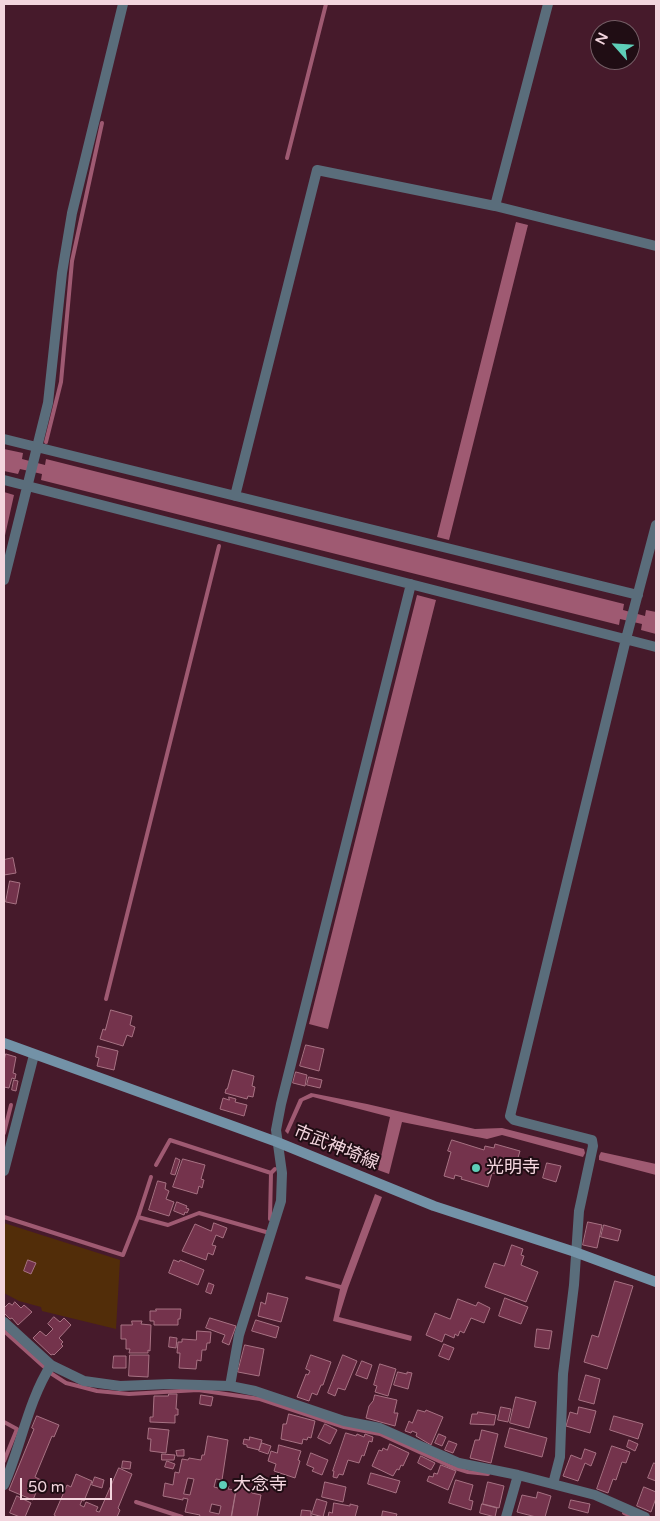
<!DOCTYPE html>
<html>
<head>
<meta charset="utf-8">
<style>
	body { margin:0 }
	#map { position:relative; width:660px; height:1521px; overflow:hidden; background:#461a2b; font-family:"Varela Round",sans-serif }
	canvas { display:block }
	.frame { position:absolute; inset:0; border:5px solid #f3d5de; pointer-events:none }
	.north { position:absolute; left:590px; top:20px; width:50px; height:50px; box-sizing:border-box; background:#200d14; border:1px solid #745d65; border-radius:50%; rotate:296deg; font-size:14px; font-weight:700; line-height:20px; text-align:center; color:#f3d5de }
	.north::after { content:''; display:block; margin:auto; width:18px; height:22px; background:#5eceb8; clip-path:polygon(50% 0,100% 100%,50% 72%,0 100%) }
	.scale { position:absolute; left:20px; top:1478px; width:92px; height:22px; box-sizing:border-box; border:2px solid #f3d5de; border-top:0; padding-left:6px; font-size:15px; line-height:18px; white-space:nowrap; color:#f3d5de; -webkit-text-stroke:4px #200d14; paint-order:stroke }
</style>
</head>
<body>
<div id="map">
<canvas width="660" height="1521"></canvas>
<div class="frame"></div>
<div class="north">N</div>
<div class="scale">50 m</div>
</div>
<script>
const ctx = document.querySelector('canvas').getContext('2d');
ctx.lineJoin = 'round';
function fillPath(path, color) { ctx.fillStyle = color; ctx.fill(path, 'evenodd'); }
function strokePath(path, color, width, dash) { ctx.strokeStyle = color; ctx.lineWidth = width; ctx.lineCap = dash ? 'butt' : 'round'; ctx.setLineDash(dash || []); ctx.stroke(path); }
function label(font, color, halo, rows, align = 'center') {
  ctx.font = font + ' "Varela Round","Noto Sans JP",sans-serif'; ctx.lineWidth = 4; ctx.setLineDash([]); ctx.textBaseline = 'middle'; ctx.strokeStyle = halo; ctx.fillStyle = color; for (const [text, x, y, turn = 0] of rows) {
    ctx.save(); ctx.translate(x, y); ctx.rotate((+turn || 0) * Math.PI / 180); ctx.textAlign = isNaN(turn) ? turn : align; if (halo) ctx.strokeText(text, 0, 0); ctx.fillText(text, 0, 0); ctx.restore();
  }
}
fillPath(new Path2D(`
	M4,1223l116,37 -4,69 -74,-18 -1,-4 -22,-6 -15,-8z`), '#522d09');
fillPath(new Path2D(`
	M516,222l12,3 -79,315 -12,-3z
	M4,449l19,4 -1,6 23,6 1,-6 578,145 -1,6 22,6 1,-6 10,2v22l-15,-4 1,-6 -22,-5 -1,6 -578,-145 1,-6 -22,-5 -2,5 -14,-3z
	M4,492l10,3 -10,45z
	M417,595l19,5 -108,429 -19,-5z
	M311,1093l56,11 108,25 27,-1 82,21 1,4 -2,4 -81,-22 -15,4 -85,-17 -13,52 -11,-4 12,-53 -77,-20 -10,4 -15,33 -3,-3 14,-32z
	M601,1152l55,12v11l-57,-15v-4z
	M375,1194l7,3 -34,91 -9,29 73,19 -1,5 -78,-20 7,-32 -35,-10 1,-3 35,9z`), '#9f5a72');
strokePath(new Path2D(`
	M287,158l39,-154
	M46,442l15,-60 11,-121 30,-138
	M106,999l113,-453
	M4,1133l7,-28
	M156,1165l14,-25 101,33 4,-4
	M4,1217l119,38 15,-38 13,-40
	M138,1217l30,8 31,-12 67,19
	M270,1219l1,-46
	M4,1331l48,43 14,9 12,3 19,5 32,3 69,-4 62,9 84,28 36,7 72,33 16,5 20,2
	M4,1422l13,7 -13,32
	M136,1502l46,15
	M624,1513l9,4`), '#9f5a72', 4);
const building = new Path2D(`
	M13,858l3,15 -12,2v-15z
	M10,881l10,2 -4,21 -10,-2z
	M111,1010l21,6 -2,9 5,2 -3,10 -5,-2 -4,11 -23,-7 3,-10 2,1z
	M306,1045l18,4 -5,22 -19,-5z
	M98,1046l20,5 -4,19 -17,-4 2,-8 -3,-1z
	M6,1054l10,3 -3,16 3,1 -1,5 -3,-1 -3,10 -5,-1v-26z
	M233,1070l21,6 -2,10 3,1 -2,10 -5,-1 -1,3 -22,-6 1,-4h1z
	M296,1072l11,3 -2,11 -12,-3z
	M309,1077l13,3 -2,8 -13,-3z
	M14,1080l4,1 -2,10 -4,-1z
	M229,1097l7,2 -1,3 12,3 -3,11 -24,-7 3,-11 6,2z
	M452,1140l32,10 1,-4 9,2 1,-4 25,7 -4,13 -14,-4 -4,14 -6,-1 -4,14 -27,-8 1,-2 -7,-2 -1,4 -10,-3 7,-24 -3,-1z
	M176,1158l4,2 -5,15 -4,-1z
	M183,1159l22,6 -4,14 3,1 -2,8 -3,-2 -2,8 -24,-7z
	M547,1163l14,3 -5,16 -13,-4z
	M158,1181l8,2 -1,6 4,2 -3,8 8,3 -5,14 -20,-6z
	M177,1202l10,4 -1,2 3,1 -2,4 -2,-1 -1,3 -10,-4z
	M588,1222l14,3 -5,23 -14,-3z
	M214,1223l13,5 -4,10 -7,-3 -4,10 4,1 -3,9 -5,-2 -2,7 -24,-9 13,-27 16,7z
	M604,1225l17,5 -3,11 -17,-4z
	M512,1245l11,4 -2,6 3,1 -3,9 17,7 -12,30 -41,-15 9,-24 10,3z
	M28,1260l8,3 -5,11 -7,-3z
	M174,1260l5,2 1,-2 24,10 -6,15 -29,-12z
	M615,1281l18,5 -26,83 -23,-7 8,-27 6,2z
	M209,1283l5,2 -3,9 -5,-2z
	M268,1293l20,5 -7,24 -23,-6 3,-14 4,2z
	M505,1298l23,9 -7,17 -22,-8z
	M458,1299l18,7 2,-4 12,6 -6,15 -13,-5 -7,15 -4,-2 -2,5 -3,-2 -1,4 -9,-4 -3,8 -16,-7 9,-22 15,6z
	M15,1302l6,6 3,-3 8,7 -14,13 -6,-7 -2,1 -6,-6v-5l5,-5 3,2z
	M156,1309h25l-1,10h-2v6h-24v-4h-4v-10h6z
	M54,1317l6,5 4,-4 7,7 -12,13 4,4 -2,2 2,2 -9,9 -1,-1 -2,1 -18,-17 7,-7 6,5 7,-7 -5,-5z
	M210,1318l26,8 -7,19 -7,-3 3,-7 -19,-7z
	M256,1320l23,7 -3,11 -24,-7z
	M132,1321h10l-1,3 10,1 -1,26 -2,-1v3h-19l1,-4h-4v-10h-5v-14h11z
	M537,1329l15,2 -3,18 -14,-2z
	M197,1331l14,1 -1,11h-3l-1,7h-4l-1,11 -4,-1 -1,9 -17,-1 1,-15h-3l1,-11h4v-3l14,1z
	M170,1337l7,1 -1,10 -7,-1z
	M444,1344l10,4 -5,12 -10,-4z
	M245,1345l19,4 -5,27 -21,-4z
	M130,1355h19l-1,22 -19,-1z
	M311,1355l20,7 -8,23h-2l-4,10 -5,-2 -3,8 -12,-4 9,-23 2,1 2,-4 -4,-2z
	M343,1355l14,6 -12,29 -7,-2 -3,8 -7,-3z
	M114,1356h12v12h-13z
	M362,1361l10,4 -5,14 -11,-4z
	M380,1364l16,5 -8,27 -13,-4 2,-6 -3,-1z
	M398,1372l9,2v-2l5,1 -4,16 -14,-4z
	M586,1375l14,4 -6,25 -15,-4z
	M169,1394h8l-1,15h2v6h-3v8l-25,-1v-5h3l1,-21h14z
	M201,1395l12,2 -2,9 -11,-2z
	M375,1395l22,5 -3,13h4l-3,13 -29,-8 3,-12 4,-5z
	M516,1397l20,5 -7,26 -19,-5z
	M501,1407l10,2 -3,13 -10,-2z
	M579,1407l17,4 -6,22 -24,-7 4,-14 7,2z
	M418,1410l7,2 1,-2 17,7 -12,28 -15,-9 1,-3 -5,-2 -1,2 -6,-2 4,-10 3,2z
	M478,1412l18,3 -2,10 -24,-1 2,-10h5z
	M289,1414l26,7 -4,17 -3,-1 -1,3 -4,-1 -1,5 -21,-5 2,-15h3z
	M37,1416l22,9 -5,12 -2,-1 -17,41 6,3 -8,20 -24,-10 25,-61 -2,-1z
	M614,1416l29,8 -5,15 -28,-9z
	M325,1424l12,6 -7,14 -12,-6z
	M149,1428l20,2 -3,23 -16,-2 1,-12h-3z
	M510,1428l37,10 -5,19 -37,-10z
	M482,1430l16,4 -7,29 -21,-5 5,-18h4z
	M346,1433l10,3 1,-2 7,3 1,-3 8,3 -1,5 -3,-1 -5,15 -2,-1 -3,8 -11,-3 -5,15 -4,-1 -2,4 -4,-1 1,-6h-1z
	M439,1434l7,3 -4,9 -7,-3z
	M208,1436l20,4 -6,40 -6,-1 -2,8 4,1 1,-4 10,2 -1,3 8,1 -5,27h-32l1,-2 -15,-3 3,-13 -5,-1v2l-20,-4 2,-13 8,2 2,-13 4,1 3,-14 6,1 1,-2 12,2 1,-5h2zM188,1478l6,1 -4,16 -6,-1zM212,1504l9,2 -2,8 -9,-2z
	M250,1437l12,3 -3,10 -12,-3v-2l-4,-1 1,-5 5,1z
	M629,1440l9,4 -3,7 -8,-4z
	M449,1441l8,3 -4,9 -8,-3z
	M262,1443l9,3 -3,8 -9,-3z
	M390,1444l19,9 -6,13 -2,-1 -2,5 -2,-1 -4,7 -21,-10 7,-16 3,1 1,-3 4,2z
	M279,1445l22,6 -3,9 2,1 -5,17 -21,-7 2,-7 -8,-3 3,-10 6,2z
	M612,1446l18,6 -4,11 -4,-1 -6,18 -3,-1 -5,14 -11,-4z
	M585,1449l11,4 -5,13 -6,-3 -7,18 -15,-5 8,-21 10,4z
	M184,1450v6h-7l-1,-5z
	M311,1453l17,7 -6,15 -10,-4 2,-3 -7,-3z
	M162,1454l13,1 -1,5h-12z
	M421,1456l14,7 -4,7 -13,-7z
	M123,1461l8,1 -1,7 -8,-1z
	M167,1461l8,3 -2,5 -8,-2z
	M654,1463l2,1v17l-8,-3z
	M441,1465l15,6 -8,19 -21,-9 2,-5 4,1 1,-4 3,1z
	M119,1468l13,6 -14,34 2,2 -3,7h-60l-3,-2 13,-30 4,2 5,-13 16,7 -8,20 -2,-1 -2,5 4,2 2,-5 12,5 -2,4 3,1z
	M371,1473l29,8 -4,12 -28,-9z
	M95,1477l9,3 -2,8 -10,-3z
	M456,1480l17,5 -4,15 4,1 -2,9 -22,-7z
	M325,1482l21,5 -3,15 -21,-5z
	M488,1482l16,4 -5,22 -16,-4z
	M237,1487l15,2v4l9,2 -4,22h-25z
	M644,1487l12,5v6l-5,14 -14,-6z
	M538,1492l13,4 -6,21h-9l-19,-5 5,-17 14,3z
	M17,1496l14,7 -6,14h-5l-10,-4z
	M317,1499l10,3 -4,15 -11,-3z
	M571,1500l19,4 -2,9 -19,-5z
	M334,1503l16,3v-2l8,2 -3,11h-27l1,-5 3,1z
	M482,1504l15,4 -2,9 -15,-4z
	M302,1510l9,1v5l5,1h-15z
	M383,1511l14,3 -1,3h-14z`);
fillPath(building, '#74334c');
strokePath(building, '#a77283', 1);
strokePath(new Path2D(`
	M495,206l53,-202
	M4,439l634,156
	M4,480l652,167
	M235,496l82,-326 178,36 161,40
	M4,580l44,-177 14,-130 10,-60 51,-209
	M4,1171l30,-116
	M4,1322l47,43 33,16 36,5 50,-2 60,2 25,5 89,30 36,7 79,35 59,12 77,20 50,22
	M230,1386l9,-51 42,-134 1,-28 -6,-43 5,-26 130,-520
	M553,1484l7,-27 3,-83 11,-89 5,-74 14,-65 -1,-6 -78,-20 -4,-4 116,-477 30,-114
	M4,1485c17,-39 24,-84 47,-120
	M506,1517l12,-42`), '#5a6d7b', 10);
strokePath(new Path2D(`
	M4,1043l273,99 157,64 141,46 81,30`), '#7392a7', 10);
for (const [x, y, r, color] of [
	[476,1168,5,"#5eceb8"],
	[223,1485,5,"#5eceb8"]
]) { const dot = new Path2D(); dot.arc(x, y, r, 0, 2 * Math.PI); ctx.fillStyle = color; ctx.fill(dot); strokePath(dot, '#200d14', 2); }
label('18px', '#f3d5de', '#200d14', [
	["市武神埼線",336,1148,22]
]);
label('18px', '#f3d5de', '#200d14', [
	["光明寺",486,1168],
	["大念寺",233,1485]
], 'left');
</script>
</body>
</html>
